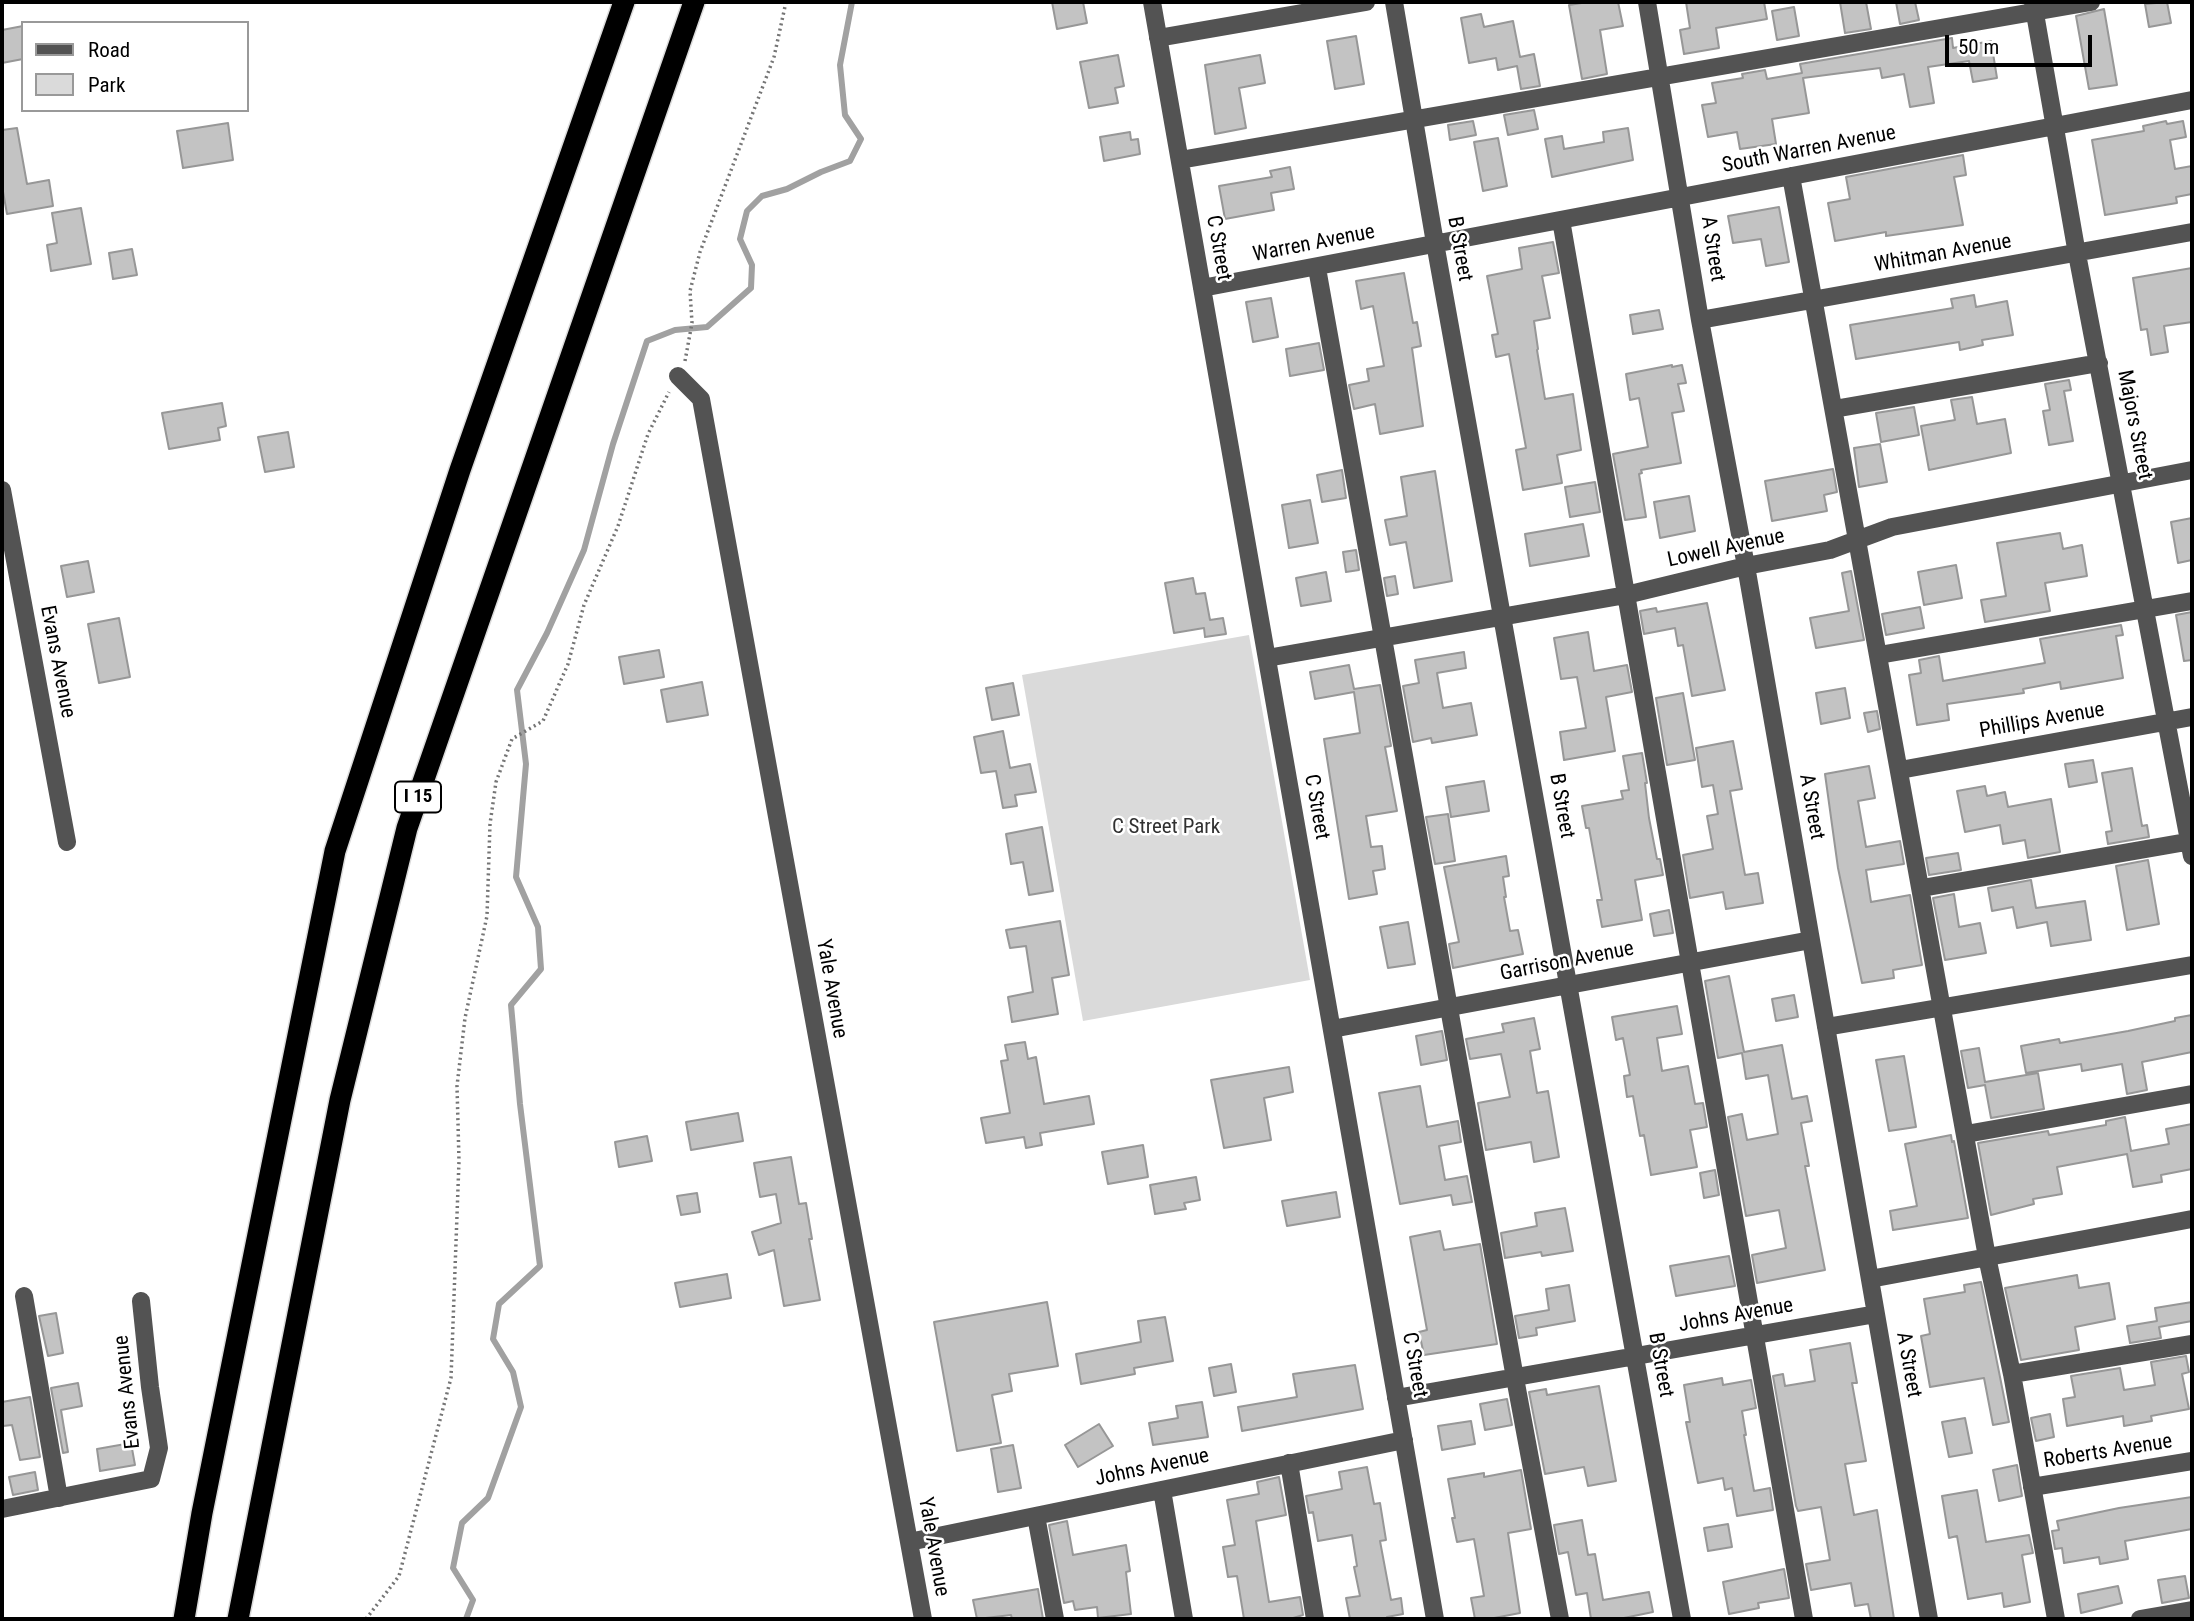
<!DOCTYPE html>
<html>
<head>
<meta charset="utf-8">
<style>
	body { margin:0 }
	#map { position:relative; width:2194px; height:1621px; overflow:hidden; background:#fff; font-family:"Roboto Condensed",sans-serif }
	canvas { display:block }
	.frame { position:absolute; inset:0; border:4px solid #000; pointer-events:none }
	.legend { position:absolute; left:21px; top:21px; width:228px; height:91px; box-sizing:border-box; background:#fff; border:2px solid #999; margin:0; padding:9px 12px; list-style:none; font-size:21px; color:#000 }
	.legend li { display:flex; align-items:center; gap:14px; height:35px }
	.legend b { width:35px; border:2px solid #999 }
	.scale { position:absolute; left:1945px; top:35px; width:147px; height:32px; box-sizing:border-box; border:4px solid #000; border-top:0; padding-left:9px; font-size:21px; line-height:24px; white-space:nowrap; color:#000; -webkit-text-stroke:5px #fff; paint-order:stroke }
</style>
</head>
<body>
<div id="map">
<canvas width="2194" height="1621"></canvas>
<div class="frame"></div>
<ul class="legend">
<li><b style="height:9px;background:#535353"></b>Road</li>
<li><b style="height:19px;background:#dadada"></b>Park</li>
</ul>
<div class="scale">50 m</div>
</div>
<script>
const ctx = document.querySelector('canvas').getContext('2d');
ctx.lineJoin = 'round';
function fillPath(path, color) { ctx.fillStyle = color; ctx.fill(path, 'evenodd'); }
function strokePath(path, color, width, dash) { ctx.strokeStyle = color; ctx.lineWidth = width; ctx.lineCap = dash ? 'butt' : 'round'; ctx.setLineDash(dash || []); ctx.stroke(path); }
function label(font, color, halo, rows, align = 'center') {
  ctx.font = font + ' "Roboto Condensed",sans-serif'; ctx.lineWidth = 5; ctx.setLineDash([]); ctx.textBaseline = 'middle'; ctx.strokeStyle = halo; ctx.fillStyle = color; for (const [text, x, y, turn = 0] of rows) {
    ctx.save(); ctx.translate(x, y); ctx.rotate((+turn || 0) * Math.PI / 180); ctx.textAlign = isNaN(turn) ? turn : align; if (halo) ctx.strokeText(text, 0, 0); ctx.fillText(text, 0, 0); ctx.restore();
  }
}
fillPath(new Path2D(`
	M1249,635l61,345 -227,41 -61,-346z`), '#dadada');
strokePath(new Path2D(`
	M466,1619l7,-19 -20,-32 9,-45 26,-25 33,-91 -8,-35 -20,-33 6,-35 41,-38 -20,-162 -9,-99 30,-36 -3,-42 -22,-50 10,-113 -9,-74 30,-57 37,-83 29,-106 34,-103 28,-11 32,-3 44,-39 1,-23 -12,-26 7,-28 15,-15 25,-7 34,-17 29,-11 11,-22 -16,-24 -5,-50 12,-63`), '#a1a1a1', 6);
const building = new Path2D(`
	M1052,2h31l4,21 -30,6z
	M1588,2h30l5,24 -23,4 7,44 -25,5 -13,-74z
	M1686,2h78l3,17 -51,9 3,20 -35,6 -4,-24 10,-2z
	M1840,2h26l5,27 -26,4z
	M1896,2h19l4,18 -19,4z
	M2167,2l4,21 -22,4 -4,-23z
	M1794,7l5,29 -22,4 -5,-29z
	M2104,9l13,76 -28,4 -13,-73z
	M1481,14l3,13 29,-6 7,36 14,-3 6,32 -19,3 -4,-23 -19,4 -2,-12 -27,5 -8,-45z
	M23,26v33l-21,4v-33z
	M1356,36l8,48 -29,5 -8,-48z
	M1952,38l1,10 38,-7 6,37 -24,4 -4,-21 -41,6 6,36 -24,4 -6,-33 -22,4 -2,-10 -77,10 6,35 -37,6 4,25 -36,5 -3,-17 -29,5 -6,-32 14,-2 -4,-20 31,-5 -1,-4 23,-4 2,9 35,-6 -2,-9z
	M1118,55l6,31 -9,2 3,15 -29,5 -9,-46z
	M1260,55l5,28 -26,5 7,40 -31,6 -10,-69z
	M1534,110l4,19 -30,6 -4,-20z
	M1473,121l3,14 -26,5 -2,-15z
	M2166,121l1,3 16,-3 3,16 -16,3 5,29 17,-3v28l-16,3 1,6 -72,12 -13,-75 52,-9 -1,-5z
	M228,123l5,37 -50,8 -6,-37z
	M17,128l10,56 22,-4 4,26 -46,8 -5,-28v-56z
	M1628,128l5,32 -81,17 -7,-38 17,-3 2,13 40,-7 -1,-10z
	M1130,132l1,8 7,-1 2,15 -36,7 -4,-24z
	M1498,138l9,48 -24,5 -9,-49z
	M1963,155l3,20 -12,2 9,48 -77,11v-4l-51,9 -7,-38 22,-4 -4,-22z
	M1290,167l4,22 -23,4 3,17 -49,9 -6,-33 53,-9 -2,-6z
	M1779,207l10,55 -23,4 -5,-27 -28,4 -5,-27z
	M81,208l10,56 -40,7 -4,-26 10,-2 -5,-30z
	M1553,242l6,31 -17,3 8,42 -16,3 4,28 -1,1 8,49 28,-5 8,56 -24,5 5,28 -39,7 -7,-40 10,-2 -17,-94 -13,3 -4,-22 6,-1 -11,-58 35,-7 -3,-21z
	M132,249l5,26 -24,4 -4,-26z
	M2192,268v54l-28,4 4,26 -17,3 -4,-26 -6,1 -8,-52z
	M1404,273l9,50 4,-1 4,24 -9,2 11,78 -43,8 -5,-30 -21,5 -5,-24 20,-4 -2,-12 17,-3 -11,-60 -12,3 -5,-28z
	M1974,295l2,12 31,-6 6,34 -31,5 1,5 -23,5 -1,-8 -103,17 -6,-34 103,-17 -2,-9z
	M1271,298l7,39 -25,5 -7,-40z
	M1659,310l4,19 -30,5 -3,-19z
	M1319,343l5,27 -34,6 -4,-27z
	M1672,365v2l10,-2 4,18 -8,1 6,27 -12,2 9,50 -40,7 1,3 -3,1 7,43 -21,3 -12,-66 35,-7 -9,-49 -9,2 -4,-26z
	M2069,380l2,10 -7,1 9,50 -24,4 -6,-34 7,-1 -5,-26z
	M1972,397l5,27 28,-5 6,34 -82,17 -8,-44 34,-6 -4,-20z
	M222,403l4,23 -8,2 2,12 -51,9 -7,-36z
	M1914,407l5,28 -38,7 -5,-29z
	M288,432l6,35 -29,5 -7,-35z
	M1880,444l7,38 -28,5 -5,-39z
	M1833,469l4,23 -13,3 3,16 -55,10 -7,-40z
	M1342,470l4,28 -24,4 -5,-27z
	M1435,471l17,110 -38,7 -8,-46 -16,3 -5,-25 22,-4 -6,-39z
	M1595,482l5,30 -30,5 -5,-30z
	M1689,496l6,35 -35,7 -6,-36z
	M1310,500l8,43 -29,5 -7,-43z
	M2192,518v42l-14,3 -7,-41z
	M1583,524l6,32 -59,10 -5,-32z
	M2060,533l3,16 19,-4 5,31 -42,7 5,28 -65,11 -4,-22 25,-4 -9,-53z
	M1356,550l3,20 -13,2 -3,-20z
	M88,561l6,31 -27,5 -6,-31z
	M1956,565l6,33 -38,7 -6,-33z
	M1851,571l13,69 -48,8 -6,-30 39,-7 -7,-38z
	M1326,572l5,29 -30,5 -5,-28z
	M1395,576l3,18 -11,2 -3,-18z
	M1193,578l3,16 9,-1 5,27 13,-2 3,16 -21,3 -1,-9 -30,5 -9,-50z
	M1707,603l18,87 -33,6 -9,-51 -5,1 -3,-18 -31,6 -4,-23 16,-3 1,4z
	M1920,607l4,21 -38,7 -4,-21z
	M2192,612v48l-8,1 -8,-46z
	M119,618l11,59 -31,6 -11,-59z
	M2121,625l2,10 -7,1 7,42 -62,11 -1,-7 -37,7 1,4 -77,11 2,16 -32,5 -8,-50 12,-2 -2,-13 20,-4 4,25 102,-18 -5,-24z
	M1588,632l6,39 33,-6 5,27 -26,5 9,54 -51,9 -4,-28 26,-4 -9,-51 -16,2 -7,-41z
	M659,650l5,27 -40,7 -5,-27z
	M1464,652l2,16 -29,5 6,35 28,-5 6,32 -45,8 -1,-5 -18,4 -10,-56 16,-3 -4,-23z
	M1349,665l5,24 26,-4 11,61 -6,1 12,64 -31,5 5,31 11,-1 3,23 -12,2 4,23 -28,5 -25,-160 36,-6 -6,-41 -39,7 -5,-27z
	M702,682l6,33 -41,7 -6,-32z
	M1013,683l6,32 -27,5 -6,-32z
	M1845,688l5,30 -29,6 -5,-31z
	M1683,693l12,67 -28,5 -11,-67z
	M1877,711l3,18 -12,3 -4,-19z
	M1003,731l7,37 20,-4 6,28 -21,3 2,11 -14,2 -7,-37 -15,2 -7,-36z
	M1733,741l9,48 -12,2 15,84 13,-2 5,30 -37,6 -3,-17 -33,6 -7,-43 30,-6 -6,-33 11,-2 -5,-29 -11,2 -6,-39z
	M1642,753l5,30h-2l4,35 8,41h3l3,16 -28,5 7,40 -40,7 -5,-27h5l-13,-72h-3l-4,-22 41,-7 -2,-8 8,-1 -6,-34z
	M2093,760l4,22 -28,5 -4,-23z
	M1869,766l6,32 -17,3 8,46 34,-6 4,23 -38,6 5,32 39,-7 12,70 -29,5 1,8 -32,5 -24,-115 -13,-94z
	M2132,768l10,58 5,-1 2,12 -41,7 -2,-12 6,-1 -10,-58z
	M1484,781l5,30 -38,6 -5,-30z
	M1985,786l2,10 18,-4 3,15 43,-8 9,53 -32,6 -3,-18 -22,4 -3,-19 -35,7 -8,-41z
	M1448,814l7,47 -20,3 -9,-47z
	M1042,827l11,64 -24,4 -6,-33 -12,2 -5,-30z
	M1958,853l3,17 -32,5 -3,-17z
	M1506,856l3,20 -6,1 3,20h-2l6,34 8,-1 5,24 -70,14 -4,-24 10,-2 -15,-75z
	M2148,860l11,64 -32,6 -11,-64z
	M2031,880l5,28 49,-7 6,39 -40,6 -4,-24 -30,6 -4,-21 -21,4 -4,-23z
	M1954,894l5,33 21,-4 6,30 -41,7 -12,-62z
	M1669,910l4,23 -19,3 -4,-22z
	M1060,921l9,54 -17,3 6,36 -46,8 -4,-25 25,-5 -7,-46 -16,2 -4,-18z
	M1408,922l7,42 -27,4 -8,-41z
	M1729,976l15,76 38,-7 10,54 15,-3 5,25 -11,2 8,43h-4l20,104 -68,13 -5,-28 34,-7 -7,-38 -33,6 -18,-99 14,-3 5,26 31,-6 -10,-59 -22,4 -4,-26 -24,5 -13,-77z
	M1794,995l4,22 -22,4 -4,-22z
	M1677,1006l5,28 -25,4 5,33 26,-5 7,38 8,-1 4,24 -17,3 7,37 -46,8 -7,-40 -4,1 -7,-40 -6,1 -3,-21 6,-1 -7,-37 -7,2 -4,-23z
	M2192,1015v37l-50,10 5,28 -20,4 -5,-30 -40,7 -1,-7 -55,9 -5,-27 38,-7 1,4 68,-12 47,-10v-3z
	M1534,1018l6,31 -10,2 7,42 11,-2 11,66 -25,5 -3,-20 -45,8 -8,-47 32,-6 -9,-43 -31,5 -4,-20 38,-7 -2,-8z
	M1442,1031l5,29 -26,5 -5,-29z
	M1025,1042l3,17 8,-2 8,47 45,-8 5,28 -54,9 2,12 -16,3 -2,-11 -38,6 -5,-25 29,-5 -9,-52 7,-1 -3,-15z
	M1979,1048l6,34 53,-9 6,36 -53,9 -6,-33 -17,3 -7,-37z
	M1904,1056l12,71 -27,4 -13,-71z
	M1289,1067l4,25 -29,6 7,42 -47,8 -13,-68z
	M1420,1086l7,41 31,-6 3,21 -22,4 6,34 22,-4 5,26 -19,3 -2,-10 -51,9 -21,-111z
	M738,1113l5,28 -52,9 -5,-28z
	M2125,1117l6,34 38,-7 -3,-15 26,-5v45l-31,6 1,7 -29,5 -6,-33 -70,13 5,27 -29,5 1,5 -43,11 -13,-72 70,-12 1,4 57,-10v-4z
	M1951,1135l1,7 2,-1 14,77 -75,12 -3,-19 27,-5 -12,-62z
	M647,1136l5,25 -33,6 -4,-25z
	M1143,1145l5,32 -40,7 -6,-32z
	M791,1157l8,47 7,-1 6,36h-3l11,61 -36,6 -10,-56 -15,5 -7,-23 29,-9 -5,-29 -16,3 -6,-34z
	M1715,1170l4,25 -15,3 -4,-25z
	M1196,1177l4,23 -16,3 2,6 -31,5 -5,-29z
	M1336,1192l4,25 -53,9 -5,-25z
	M697,1193l3,19 -19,3 -4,-19z
	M1565,1208l8,43 -31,5 -1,-4 -36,6 -4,-25 36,-7 -2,-13z
	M1440,1231l4,19 36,-6 17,100 -73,11 -5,-23 8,-2 -17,-93z
	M1729,1256l6,30 -59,10 -6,-30z
	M727,1274l4,24 -51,9 -5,-24z
	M2077,1275l2,13 30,-5 6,36 -40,8 4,23 -58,10 -16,-72z
	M1981,1282l28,140 -16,3 -9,-47 -54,9 -9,-51 9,-2 -6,-35 41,-7 -1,-7z
	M1569,1285l6,36 -39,7 1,7 -18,3 -4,-22 34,-6 -3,-21z
	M1047,1302l11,64 -49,8 3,17 -20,4 9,48 -44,8 -23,-129z
	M2192,1302v19l-33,6 2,11 -31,5 -3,-17 30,-5 -2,-13z
	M56,1313l7,40 -15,3 -9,-40z
	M1165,1317l8,44 -39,7 1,6 -54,10 -5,-30 65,-12 -3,-21z
	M1850,1343l7,40h-5l14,78 -21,3 9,51 23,-5 17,109h-23l-3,-15 -13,2 -4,-23 -40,7 -5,-26 24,-4 -9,-53 -23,4 -2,-5 -23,-130 10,-2 2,12 30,-5 -5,-31z
	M2186,1356l3,16 -7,2 7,35 -38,7 1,5 -28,5 -1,-10 -56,10 -4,-27 12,-2 -4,-21 49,-8 4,22 31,-5 -4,-23z
	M1231,1364l5,28 -22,4 -5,-28z
	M1355,1365l8,44 -121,22 -4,-24 59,-10 -4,-23z
	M1722,1378l1,7 28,-5 5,28 -14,3 4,24h-2l10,56 16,-3 3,22 -36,6 -5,-28 -7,2 -2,-12 -25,5 -12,-61h4l-6,-37z
	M78,1383l4,23 -21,4 7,42 -5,1 -12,-65z
	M1599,1386l17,95 -28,5 -4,-19 -39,7 -16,-82 17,-3 1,6z
	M30,1397l10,60 -20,3 -8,-35 -9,1 -1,-24z
	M1507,1399l5,26 -27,5 -5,-26z
	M1202,1402l6,35 -55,8 -4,-22 29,-5 -2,-12z
	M2050,1414l4,23 -18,4 -5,-23z
	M1965,1418l7,35 -23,4 -7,-35z
	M1471,1421l4,23 -33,6 -4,-24z
	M1099,1424l14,22 -35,21 -13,-22z
	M131,1443l4,22 -35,6 -3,-22z
	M1013,1445l8,43 -23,4 -7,-43z
	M2017,1465l5,31 -23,5 -6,-31z
	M1367,1467l7,37 6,-1 6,37 -6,1 11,59 10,-2 2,16 -16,3v2h-37l-4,-21 14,-2 -6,-29 3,-1 -5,-31 -34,6 -5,-29 -4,1 -3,-17 36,-7 -3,-17z
	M1521,1470l10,59 -23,4 12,80 -31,6h-14l-4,-21 13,-2 -10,-57 -17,3 -5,-24h3l-7,-39 36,-6v4z
	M35,1472l3,18 -25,5 -4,-18z
	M1279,1477l7,38 -30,6 13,81 31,-5 3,18 -13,4h-46l-7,-43 -9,1 -5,-30 12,-2 -8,-45 32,-6 -2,-12z
	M1977,1490l9,52 43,-7 4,18 -11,2 8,47 -26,5 -2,-14 -34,6 -11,-63 -8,2 -7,-42z
	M2192,1497v32l-67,12 3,18 -28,5 -1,-7 -35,6 -2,-15 -7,1 -3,-18 7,-1 -2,-9 62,-13z
	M1582,1520l6,35 7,-1 8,46 46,-8 4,20 -34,7h-28l-4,-26 -11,2 -8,-43 -9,2 -5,-29z
	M1067,1521l6,34 53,-10 4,26 -4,1 5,42 -33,4 -1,-11 -22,3 -2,-9 -9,2 -15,-78z
	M1728,1524l4,23 -24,4 -4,-23z
	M1784,1569l5,29 -31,5 1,5 -30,6 -6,-32z
	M2185,1576l4,22 -27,5 -4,-23z
	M2118,1586l4,17 -41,10 -3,-19z
	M1038,1589l5,30h-31l-1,-4 -34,4 -4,-19z`);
fillPath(building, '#c3c3c3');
strokePath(building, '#979797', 2);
const highway = new Path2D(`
	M184,1619l18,-106 133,-662 125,-381 164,-468
	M238,1619l102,-519 67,-272 287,-826`);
strokePath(highway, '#dbdbdb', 24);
strokePath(new Path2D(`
	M685,361l7,-38 -2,-32 10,-39 74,-195 12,-55
	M366,1619l33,-43 52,-198 8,-217 -2,-75 8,-68 22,-102 3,-92 6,-42 16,-43 31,-18 25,-57 16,-59 34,-79 30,-92 21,-42`), '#757575', 3.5, [2, 3.5]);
strokePath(new Path2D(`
	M1152,2l283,1617
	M1394,2l41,241 247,1376
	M1647,2l53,318 46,246 183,1053
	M2033,2l44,252 115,602
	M1158,38l208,-36
	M1180,160l911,-158
	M1791,176l196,1081 25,117
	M1561,220l243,1399
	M1317,268l198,1110 45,241
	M1202,288l990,-188
	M1700,320l492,-88
	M678,376l23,23 222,1220
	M1834,409l265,-46
	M2,490l65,352
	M1879,655l313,-54
	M1267,658l359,-63 120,-29 84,-16 62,-23 300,-57
	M1900,770l292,-53
	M1922,888l270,-47
	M1826,1027l366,-62
	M1332,1029l479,-89
	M1966,1134l226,-40
	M1870,1279l322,-60
	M24,1296l35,202
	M1396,1398l480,-84
	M1289,1463l26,156
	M2032,1487l160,-26
	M1162,1490l22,129
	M2,1509l149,-30 8,-31 -9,-61 -9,-86
	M1036,1516l19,103
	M909,1542l495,-102
	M2056,1619l-44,-245 180,-30
	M2140,1619l52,-9`), '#535353', 18);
strokePath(highway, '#000', 21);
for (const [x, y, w] of [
	[418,797,46]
]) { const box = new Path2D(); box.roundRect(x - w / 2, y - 15.5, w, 31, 5); ctx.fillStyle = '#fff'; ctx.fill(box); strokePath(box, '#000', 2); }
label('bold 19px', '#000', null, [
	["I 15",418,797]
]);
label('21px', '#000', '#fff', [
	["South Warren Avenue",1809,150,-11],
	["Warren Avenue",1314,244,-11],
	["C Street",1218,248,80],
	["B Street",1459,249,80],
	["A Street",1712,249,81],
	["Whitman Avenue",1943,254,-10],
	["Majors Street",2134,425,79],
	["Lowell Avenue",1726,549,-12],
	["Evans Avenue",57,662,79],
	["Phillips Avenue",2042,721,-10],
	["B Street",1561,806,80],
	["C Street",1316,807,80],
	["A Street",1811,807,80],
	["Garrison Avenue",1567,962,-11],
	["Yale Avenue",831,989,80],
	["Johns Avenue",1736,1316,-10],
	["C Street",1414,1365,80],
	["B Street",1660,1365,80],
	["A Street",1908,1365,80],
	["Evans Avenue",128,1392,-96],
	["Roberts Avenue",2108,1452,-9],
	["Johns Avenue",1152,1468,-12],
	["Yale Avenue",933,1547,80]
]);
label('21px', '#313131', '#fff', [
	["C Street Park",1166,828]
]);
</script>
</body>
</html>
